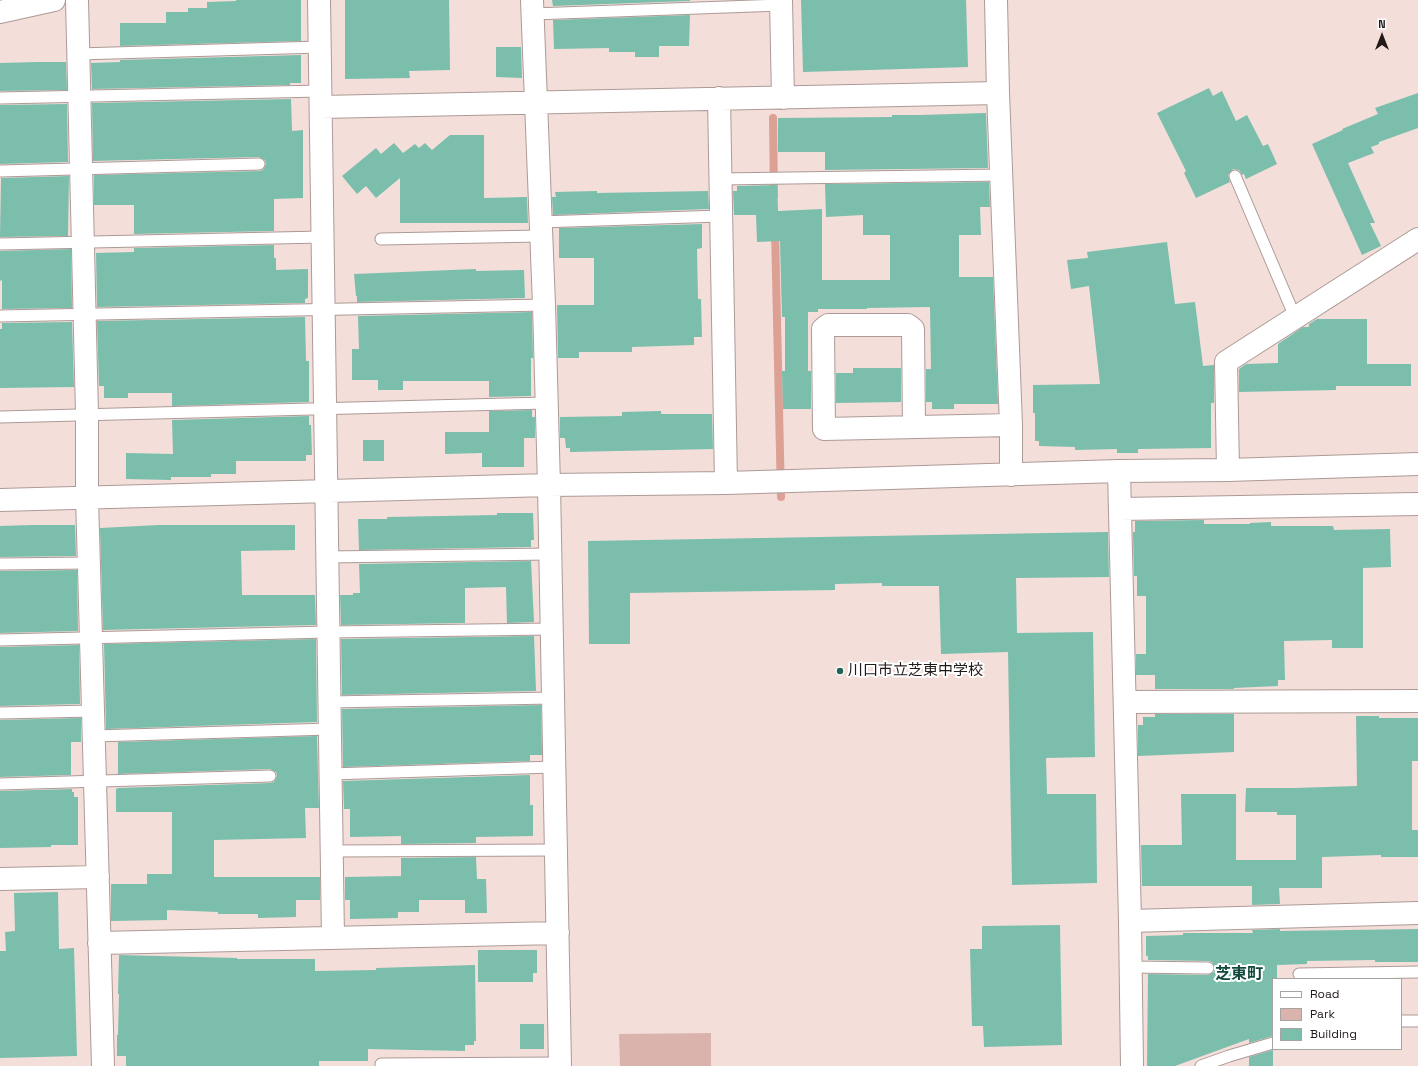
<!DOCTYPE html>
<html>
<head>
<meta charset="utf-8">
<style>
	body { margin:0 }
	#map { position:relative; width:1418px; height:1066px; overflow:hidden; background:#f3deda; font-family:"Space Grotesk",sans-serif }
	canvas { display:block }
	.legend { position:absolute; left:1272px; top:978px; width:130px; height:72px; box-sizing:border-box; background:#fff; border:1px solid #a6a3a3; margin:0; padding:5px 7px; list-style:none; font-size:12px; color:#211a19 }
	.legend li { display:flex; align-items:center; gap:8px; height:20px }
	.legend b { width:20px; border:1px solid #a6a3a3 }
	.north { position:absolute; left:1362px; top:16px; width:40px; height:40px; -webkit-text-stroke:3px #fff; paint-order:stroke; rotate:0deg; font-size:11px; font-weight:700; line-height:16px; text-align:center; color:#211a19 }
	.north::after { content:''; display:block; margin:auto; width:14px; height:18px; background:#211a19; clip-path:polygon(50% 0,100% 100%,50% 72%,0 100%) }
</style>
</head>
<body>
<div id="map">
<canvas width="1418" height="1066"></canvas>
<ul class="legend">
<li><b style="height:5px;background:#fff"></b>Road</li>
<li><b style="height:11px;background:#dab4ac"></b>Park</li>
<li><b style="height:11px;background:#7bbeac"></b>Building</li>
</ul>
<div class="north">N</div>
</div>
<script>
const ctx = document.querySelector('canvas').getContext('2d');
ctx.lineJoin = 'round';
function fillPath(path, color) { ctx.fillStyle = color; ctx.fill(path, 'evenodd'); }
function strokePath(path, color, width, dash) { ctx.strokeStyle = color; ctx.lineWidth = width; ctx.lineCap = dash ? 'butt' : 'round'; ctx.setLineDash(dash || []); ctx.stroke(path); }
function label(font, color, halo, rows, align = 'center') {
  ctx.font = font + ' "Space Grotesk","Noto Sans JP",sans-serif'; ctx.lineWidth = 4; ctx.setLineDash([]); ctx.textBaseline = 'middle'; ctx.strokeStyle = halo; ctx.fillStyle = color; for (const [text, x, y, turn = 0] of rows) {
    ctx.save(); ctx.translate(x, y); ctx.rotate((+turn || 0) * Math.PI / 180); ctx.textAlign = isNaN(turn) ? turn : align; if (halo) ctx.strokeText(text, 0, 0); ctx.fillText(text, 0, 0); ctx.restore();
  }
}
fillPath(new Path2D(`
	M711,1033v33h-91l-1,-32z`), '#dab4ac');
strokePath(new Path2D(`
	M773,118l1,78
	M775,231l6,266`), '#dca194', 8);
fillPath(new Path2D(`
	M236,0h65v41l-181,5v-23h46v-11h22v-4h19v-6l29,-1z
	M345,0h104l1,70 -41,1 1,7 -65,1z
	M552,0h138v1l-137,5z
	M801,0h165l2,67 -165,5z
	M690,15l-1,31h-30v11h-24v-5h-26v-4l-55,1 -1,-29z
	M496,47h25l1,31 -26,-1z
	M301,55v28h-11v2l-198,4 -1,-26 29,-1v-2z
	M38,62h28l1,28 -67,1v-28z
	M1209,88l4,8 9,-5 14,30 11,-6 16,31 5,-2 9,20 -31,15 -2,-5 -2,1 -3,-5 -6,-1 -5,6 2,7 -34,16 -12,-25 2,-2 -29,-58z
	M1418,93v35l-39,14v2l-8,3 3,6 -26,10 27,60h-5l11,23 -19,9 -50,-111 31,-14 -1,-1 36,-15 -3,-6z
	M291,99l1,32 11,-1v68l-29,1v32l-140,3v-29h-40v-30l165,-4 4,-1 3,-6 -1,-4 -6,-3 -166,4 -1,-58z
	M67,104l1,58 -68,2v-59z
	M986,113l2,55 -163,2v-18h-47v-34l114,-1v-2h28z
	M450,135h34v63l43,-1 1,26h-128v-45l-24,20 -10,-12 -9,8 -15,-18 34,-28 5,6 13,-11 9,10 12,-9 4,4 6,-5 7,7z
	M69,176l-1,60 -68,1 1,-59z
	M989,182l1,25h-10l1,28h-22v42h34l5,127h-44v5h-22v-7h-6v-33h5l-1,-62 -63,1v1h-49v3h-10v59h3v38h-28l-1,-38h3v-54h-3l-2,-76 -23,1 -1,-27h-22l-1,-24h4v-5l40,-1 1,26 44,-2v71h68v-45h-27v-20l-37,2 -1,-33z
	M597,191v2l111,-2 1,18 -156,6 -1,-18h4l-1,-5z
	M702,224v24l-5,1 1,50h3l1,38h-8v8l-62,2v5h-53v6h-21l-1,-53h37v-47h-35v-30z
	M1167,242l8,62 20,-2 8,64 11,-1v38h-3v45l-73,1v4h-21v-4l-42,1v-3l-36,-1v-5h-4v-28h-2v-28l67,-1 -11,-98 -18,3 -4,-29 21,-2 -1,-6z
	M274,245v13h2v12l32,-1v29l-3,1v4l-208,4 -1,-54 38,-1v-4z
	M71,249l1,59 -70,1v-29l-2,1v-30z
	M476,269v2l48,-1 1,28 -168,4v-6h-1l-2,-22z
	M532,312l1,46h-2v38l-42,1v-16h-86v9h-25v-10h-26v-31h7l-1,-33z
	M305,317l1,44h3v41l-137,4v-13h-44v5h-24v-12h-5l-2,-65z
	M1317,319h50v45h44v22h-75v4l-97,2v-23l7,-5 32,-1v-19l25,-17h6v-3z
	M72,322l2,65 -74,1v-59h2v-6z
	M853,368h48v34l-65,1v-30h17z
	M532,410v7h3v21h-11v29h-42v-14l-37,1v-22h44v-21z
	M661,411v3h51l1,35 -143,3v-4h-4l-1,-10h-5v-21l62,-1v-4z
	M309,416v9h2l1,30h-6v6h-70v13h-25v3h-40v3l-45,-1v-26l47,1 -1,-34z
	M363,440h21v21h-21z
	M497,513h36l1,27h-3v7l-172,3 -1,-31h29v-2l110,-2z
	M1204,520v4h46v-1l21,-1v4h62l1,4 56,-1 1,38 -28,1v80h-31v-8l-48,1 1,39h-7v6l-44,2v1h-79v-14h-19v-21h10v-58h-9v-20h-3l-1,-44h2v-11z
	M32,525h43l1,31 -76,1v-31z
	M159,525h136v25l-54,1 1,44h73l1,30 -213,5 -3,-102z
	M1108,532l1,45 -93,1 1,55 76,-1 2,125 -49,1 1,36h49l1,89 -85,2 -4,-233 -67,2 -2,-68h-57v-3l-47,1v6l-205,3v51h-41l-1,-103z
	M531,561l3,61 -27,1 -1,-36 -41,1v35l-124,2 -1,-30h13v-2h7l-1,-29z
	M77,570l1,61 -78,2v-62z
	M534,636l2,55 -194,4 -1,-56z
	M316,639l1,83 -211,7 -2,-85z
	M79,645l1,59 -80,2v-59z
	M541,705l1,50h-12v6l-187,6 -1,-58z
	M1155,714h79v38l-96,4v-31h5v-8h12z
	M1356,716h23v2h39v43h-6v69h6v27h-37v-2l-59,2v31h-43l1,16 -28,1v-19h-110l-1,-41h41l-1,-51h55v66h60v-45h-19v-3h-32l1,-24h48l63,-2z
	M81,718v24h-10v33l-71,2v-57z
	M317,736l2,72h-14l1,30 -92,2v37h106v23h-24v17l-38,1v-4h-40v-2l-51,-2v10l-56,1v-37h36v-10h25v-62h-56v-23l2,-1 152,-5 4,-1 3,-6 -1,-4 -6,-3 -152,5v-32z
	M530,775v30h3v31l-57,1v6l-75,1v-8l-51,1v-28h-6l-1,-28z
	M72,789v3h2v5h4v48h-27v2l-51,1v-57z
	M476,857l1,22h9l1,34h-22v-13h-46v12h-21v6l-48,1v-19h-5v-23l56,-1v-18z
	M58,892l1,57 15,-1 3,108 -77,2v-107h6l-1,-19 10,-1 -1,-38z
	M1060,925l2,120 -78,2 -1,-21h-11l-2,-77h12v-23z
	M1280,929v2l138,-2v33h-43v-2l-68,1v3l-30,1v14h-4v57l-24,7v-4l-74,27h-28l1,-92 60,1 6,-3 1,-4 -3,-6 -4,-1 -60,-1v-4h-2v-20l37,-1v-2h70l-1,-3z
	M478,950h59v23h-4v9h-55z
	M119,955l118,3v1h78v12l61,-1v-2l99,-3 1,76h-2v4h-9v6l-97,-2v12h-49v5h-193v-10h-9v-21h1l1,-41h-1z
	M520,1024h24v25h-24z
	M1273,1050v16h-24v-9z`), '#7bbeac');
const service = new Path2D(`
	M533,14l248,-9
	M78,54l242,-7
	M0,98l321,-7
	M0,171l259,-7
	M1235,176l60,141
	M720,179l281,-4
	M540,222l181,-6
	M381,239l159,-3
	M0,244l322,-7
	M0,316l544,-11
	M0,417l546,-14
	M327,557l223,-3
	M0,564l89,-1
	M0,640l328,-8 223,-3
	M329,702l224,-4
	M0,713l93,-2
	M94,736l236,-7
	M330,774l224,-7
	M0,784l270,-8
	M332,851l223,-1
	M1131,967l77,1
	M1299,974l119,-2
	M1401,1021h17
	M381,1064l179,-1
	M1201,1066l28,-10 44,-13`);
const minor = new Path2D(`
	M77,0l10,414v83l16,569
	M319,0l14,938
	M532,0l12,305 5,180 11,581
	M781,0l2,98
	M0,12l54,-12
	M719,98l7,385
	M321,107l677,-14
	M914,427l-1,-98 -5,-4h-80l-5,4 1,100 187,-4 -13,-332 -2,-93
	M1228,470l-2,-108 192,-123
	M1119,471l11,450 2,145
	M1011,475v-50
	M0,500l549,-15 177,-2 393,-12 109,-1 190,-6
	M1121,509l297,-5
	M1125,702l293,-1
	M0,879l98,-2
	M1130,921l288,-8
	M99,943l459,-10`);
strokePath(service, '#ad9a96', 13);
strokePath(minor, '#ad9a96', 24);
strokePath(service, '#fff', 11);
strokePath(minor, '#fff', 22);
for (const [x, y, r, color] of [
	[840,671,4,"#216455"]
]) { const dot = new Path2D(); dot.arc(x, y, r, 0, 2 * Math.PI); ctx.fillStyle = color; ctx.fill(dot); strokePath(dot, '#fff', 1.5); }
label('15px', '#211a19', '#fff', [
	["川口市立芝東中学校",848,671]
], 'left');
label('bold 16px', '#12493d', '#fff', [
	["芝東町",1239,975]
]);
</script>
</body>
</html>
